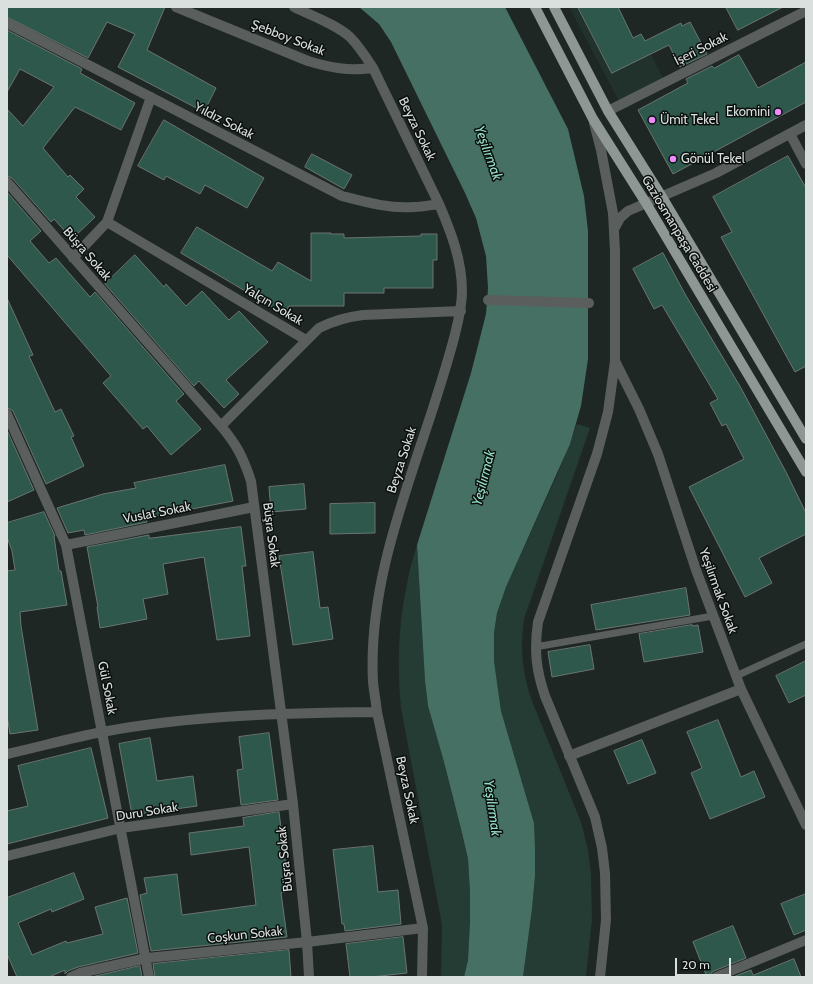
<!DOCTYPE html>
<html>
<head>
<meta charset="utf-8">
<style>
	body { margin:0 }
	#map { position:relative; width:813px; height:984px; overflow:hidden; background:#1e2724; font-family:Cabin,sans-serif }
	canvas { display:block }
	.frame { position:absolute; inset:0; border:8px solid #dae0de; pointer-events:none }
	.scale { position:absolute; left:675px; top:958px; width:56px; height:18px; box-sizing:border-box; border:2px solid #dae0de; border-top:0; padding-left:5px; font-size:12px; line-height:14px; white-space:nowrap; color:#dae0de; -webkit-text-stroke:3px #0b0f0d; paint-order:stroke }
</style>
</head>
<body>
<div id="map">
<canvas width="813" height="984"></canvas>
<div class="frame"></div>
<div class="scale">20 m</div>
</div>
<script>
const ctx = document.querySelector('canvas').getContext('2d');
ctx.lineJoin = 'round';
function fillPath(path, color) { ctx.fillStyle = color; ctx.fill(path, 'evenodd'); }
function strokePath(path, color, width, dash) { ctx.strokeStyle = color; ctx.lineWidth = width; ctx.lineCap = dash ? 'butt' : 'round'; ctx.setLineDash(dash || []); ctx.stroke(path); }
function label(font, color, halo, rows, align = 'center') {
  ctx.font = font + ' Cabin,sans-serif'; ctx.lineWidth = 3; ctx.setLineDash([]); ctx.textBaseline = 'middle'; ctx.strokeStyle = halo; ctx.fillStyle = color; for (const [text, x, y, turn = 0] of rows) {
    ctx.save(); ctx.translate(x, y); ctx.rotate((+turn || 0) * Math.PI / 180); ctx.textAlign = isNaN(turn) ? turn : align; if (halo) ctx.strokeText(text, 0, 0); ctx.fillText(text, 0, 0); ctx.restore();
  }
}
fillPath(new Path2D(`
	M569,7h49l15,31 8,-4 24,48 -44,23z`), '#21312c');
fillPath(new Path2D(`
	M577,424l13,4 -66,191c-4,30 -2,53 8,82l49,121 7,28 3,24 1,45 -6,58h-63l9,-68 3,-33 -1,-53 -33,-112 -7,-50v-28l3,-20 9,-26 52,-114z
	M417,545l8,136 3,25 16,56 18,71 6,26 2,33v29l-2,39 -4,17h-23l1,-52 -41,-217c-4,-41 -3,-83 6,-124 2,-13 6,-26 10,-39z`), '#243c34');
fillPath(new Path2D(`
	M359,7h146l63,122 16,67 4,35v128l-7,47 -11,38 -64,143 -9,26 -3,20v28l7,50 33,112 1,24v29l-3,33 -9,68h-59l4,-17 2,-39v-29l-2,-33 -6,-26 -18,-71 -16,-56 -3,-25 -8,-136 54,-172 15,-59 2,-26 -2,-32 -10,-38 -11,-25 -74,-151 -12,-18z`), '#467063');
const building = new Path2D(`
	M7,7h158l-18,43 69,38 -12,24 -86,-45 17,-33 -28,-12 -19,36 -81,-41z
	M578,7h40l15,31 8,-4 4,7 36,-18 1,3 8,-4 17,32 -27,13 -11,-22 -57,28z
	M726,7h57l-45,23z
	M7,30l75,39 -2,4 55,30 -14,27 -46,-23 -32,41 25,29 2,-2 14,14 -8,8 19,20 -23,22 -18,-20 -3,3 -39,-44 -5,-2v-67l16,17 31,-39 -34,-18 -13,23z
	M739,55l19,33 48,-26v40l-133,72 -35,-64 50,-27 -2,-4 26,-13 2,2z
	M164,120l100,58 -17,30 -42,-23 -5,9 -34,-18 -2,4 -26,-14z
	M312,154l40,21 -8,14 -39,-22z
	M788,156l18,32v178l-11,6 -74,-135 11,-5 -19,-35z
	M7,192l34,39 -11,10 19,22 7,-5 34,39 5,-5 89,102 -8,7 25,28 -30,26 -24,-29 -4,3 -40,-46 8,-7 -104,-121z
	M197,227l75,44 6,-9 33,19v-48h20v1h13v4l77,-2v-2h16v26h-4v28h-49v5h-40v13h-55l-5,8 -103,-61z
	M663,253l22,41 56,94 45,84 20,41v21l-47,24 13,25 -27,14 -56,-110 55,-28 -18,-35 -4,2 -12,-23 8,-4 -56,-94 -8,4 -21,-40z
	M135,255l29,32 2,-3 20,22 16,-15 27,29 10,-9 29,31 -42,38 13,14 -15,14 -25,-27 -5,5 -89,-102z
	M7,298l26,57 -4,1 26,56 6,-3 13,27 -3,1 13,29 -38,18 -33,-73 -3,-2 -3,-1z
	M7,430l27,60 -27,12z
	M225,465l8,36 -87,17 1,4 -62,13 -1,-5 -16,3 -11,-25 46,-14 33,-6 -2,-5z
	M304,484l2,25 -35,3 -2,-25z
	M375,503v30l-45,1v-30z
	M44,512l11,24h-1l5,35h2l6,34 -47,7 1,14 17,104 -28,4 -3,-19v-144l8,-1 -3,-19 -5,-14v-14z
	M241,527l5,39h-4l8,70 -33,4 -13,-83 -41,7 5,30 -25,5 4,20 -47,9 -3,-21h1l-11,-60 62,-12v3z
	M313,552l7,56 8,-1 5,32 -40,6 -14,-89z
	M686,588l4,27 -94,15 -5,-25z
	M692,625v1l6,-1 5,27 -59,10 -5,-28z
	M590,645l4,24 -42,8 -4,-25z
	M806,661v34l-17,8 -13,-27z
	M718,720l23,57 13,-6 11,26 -55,22 -19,-46 11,-5 -15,-36z
	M269,733l9,67 -37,5 -4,-35 6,-1 -4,-32z
	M150,738l7,43 36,-5 4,30 -65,9 -13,-71z
	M642,740l14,33 -28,11 -14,-33z
	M91,748l17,70 -101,26v-33l21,-5 -10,-40z
	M279,812l10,79 -8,2 6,44 -136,14 -11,-56 7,-2 -3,-15 33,-4 5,41 74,-10 -7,-58 -58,8 -2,-22 55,-7 -1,-8z
	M373,846l5,46 20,-2 3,34 -56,7 -1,-7h-2l-9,-74z
	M74,873l10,26 -32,13 -1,-3 -33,14 14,32 34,-14 1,2 36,-9 -8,-27 32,-9 11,55 -60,14 -10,4 -3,3v-4l-16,7h-32l-10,-23v-56z
	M806,894v36l-12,5 -13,-31z
	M733,926l13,32 -32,13 -3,2 -1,4h-3l-14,-35z
	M403,937l4,36 -36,4h-21l-4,-33z
	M289,950l2,27h-136l-2,-13z
	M794,959l7,18h-68l18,-7 2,5z
	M140,966l2,11h-50z`);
fillPath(building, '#2e584c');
strokePath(building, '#6a7571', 1);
strokePath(new Path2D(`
	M535,647l178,-31
	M736,676l70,-32`), '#5a5e5c', 7);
strokePath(new Path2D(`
	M488,300l101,3`), '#5a5e5c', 10);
strokePath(new Path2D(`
	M176,7l132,54c23,7 40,10 65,7
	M294,7c18,9 41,17 56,30 9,9 16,20 23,31l66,136c12,28 23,56 23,87 0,17 -4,31 -8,47 -6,23 -13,45 -20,67 -29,90 -66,181 -61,277 1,10 3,20 4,30l46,216 -1,49
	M7,23l335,173c23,6 48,13 72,11 9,0 17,-2 25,-3
	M608,111l198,-100
	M594,123l7,27 12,63 2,38v110l-7,51 -11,42 -59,168c-4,28 -2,48 7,74l50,121 7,31 3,25 1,47 -6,57
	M790,134l16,30
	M7,182l214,244c16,19 22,31 30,55l42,323 14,138 2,35
	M107,222l199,118
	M614,229l6,-11 8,-7 88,-38 90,-48
	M73,258l34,-36 44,-125
	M615,361l24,48 19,45 38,116 45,119 65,136
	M7,414l59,131 83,432
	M221,426l98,-98c14,-7 27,-11 44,-13l98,-4
	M66,545l188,-38
	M7,754c32,-7 63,-16 95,-22 90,-17 184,-19 275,-20
	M569,756l172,-67
	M7,856l114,-28 172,-24
	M71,977l9,-4 67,-15 160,-16 116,-14
	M716,977l90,-37`), '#5a5e5c', 10);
strokePath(new Path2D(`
	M535,7l58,112 53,84 160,269
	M554,7l54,104 54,86 144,242`), '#8e9794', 10);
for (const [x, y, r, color] of [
	[778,112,4,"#ec8cfa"],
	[652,120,4,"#ec8cfa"],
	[673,159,4,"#ec8cfa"]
]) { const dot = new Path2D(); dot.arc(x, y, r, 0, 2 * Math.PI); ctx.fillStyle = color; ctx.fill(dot); strokePath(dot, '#0b0f0d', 1.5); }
label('13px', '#dae0de', '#0b0f0d', [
	["Şebboy Sokak",288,38,21],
	["İşeri Sokak",701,49,-27],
	["Yıldız Sokak",224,121,27],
	["Beyza Sokak",417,129,64],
	["Gaziosmanpaşa Caddesi",679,234,59],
	["Büşra Sokak",87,254,49],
	["Yalçın Sokak",273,305,31],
	["Beyza Sokak",402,460,-72],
	["Vuslat Sokak",157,513,-11],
	["Büşra Sokak",271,535,83],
	["Yeşilırmak Sokak",718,591,70],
	["Gül Sokak",107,688,79],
	["Beyza Sokak",407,790,78],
	["Duru Sokak",147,812,-9],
	["Büşra Sokak",285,859,-96],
	["Coşkun Sokak",245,935,-6]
]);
label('13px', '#dae0de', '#0b0f0d', [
	["Ekomini",770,112,"right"],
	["Ümit Tekel",660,120],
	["Gönül Tekel",681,159]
], 'left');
label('italic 14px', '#95e0c8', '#0b0f0d', [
	["Yeşilırmak",488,153,70],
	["Yeşilırmak",484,478,-76],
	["Yeşilırmak",492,808,82]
]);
</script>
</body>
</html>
